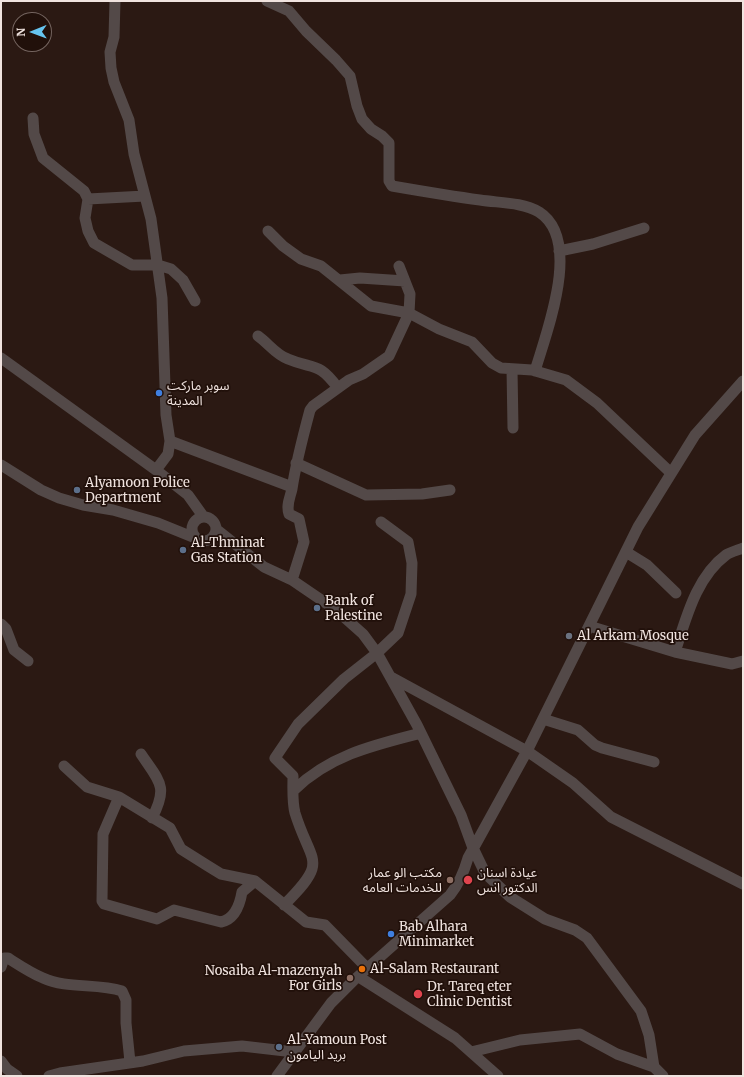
<!DOCTYPE html>
<html>
<head>
<meta charset="utf-8">
<style>
	body { margin:0 }
	#map { position:relative; width:744px; height:1077px; overflow:hidden; background:#2b1913; font-family:Merriweather,serif }
	canvas { display:block }
	.frame { position:absolute; inset:0; border:2px solid #f0e3df; pointer-events:none }
	.north { position:absolute; left:12px; top:12px; width:40px; height:40px; box-sizing:border-box; background:#21100a; border:1px solid #74645f; border-radius:50%; rotate:269deg; font-size:11px; font-weight:700; line-height:16px; text-align:center; color:#f0e3df }
	.north::after { content:''; display:block; margin:auto; width:14px; height:18px; background:#66c4ef; clip-path:polygon(50% 0,100% 100%,50% 72%,0 100%) }
</style>
</head>
<body>
<div id="map">
<canvas width="744" height="1077"></canvas>
<div class="frame"></div>
<div class="north">N</div>
</div>
<script>
const ctx = document.querySelector('canvas').getContext('2d');
ctx.lineJoin = 'round';
function strokePath(path, color, width, dash) { ctx.strokeStyle = color; ctx.lineWidth = width; ctx.lineCap = dash ? 'butt' : 'round'; ctx.setLineDash(dash || []); ctx.stroke(path); }
function label(font, color, halo, rows, align = 'center') {
  ctx.font = font + ' Merriweather,"Noto Sans Arabic",serif'; ctx.lineWidth = 3.5; ctx.setLineDash([]); ctx.textBaseline = 'middle'; ctx.strokeStyle = halo; ctx.fillStyle = color; for (const [text, x, y, turn = 0] of rows) {
    ctx.save(); ctx.translate(x, y); ctx.rotate((+turn || 0) * Math.PI / 180); ctx.textAlign = isNaN(turn) ? turn : align; if (halo) ctx.strokeText(text, 0, 0); ctx.fillText(text, 0, 0); ctx.restore();
  }
}
strokePath(new Path2D(`
	M115,1l-1,36 -4,15 1,16 3,14 15,38 5,34 17,65 11,79 4,117 4,26 -2,13 -12,16
	M267,1l22,10 17,20 30,29 14,16 7,30 5,13 9,10 11,7 7,7v38l3,5c29,5 58,10 88,14 19,3 42,2 59,12 44,28 7,121 -4,159
	M33,118l1,16 9,24 41,33 4,8 -3,19 3,13 6,12 38,22h26l13,4 12,11 12,21
	M88,199l57,-3
	M268,231l15,15 18,13 20,7 50,40 38,7 -20,43 -26,18 -14,6 -36,26 -3,4c-7,26 -14,52 -18,79 -2,9 -6,16 -3,25l10,5 5,23 -12,38
	M559,251l34,-7 51,-16
	M399,266l11,28 -1,19 30,16 33,13 20,21 9,5 31,2 34,10 31,23 74,70
	M340,280l20,-2 45,3
	M258,336c10,7 18,19 30,23 26,11 30,2 50,29
	M1,358l155,112 32,25 15,21
	M512,369l1,59
	M170,441l122,46
	M296,463l70,32 56,-1 28,-4
	M1,465l40,25 18,8 24,7 30,5 45,13 37,15
	M192 529a12 12 0 1 1 24 0a12 12 0 1 1-24 0Z
	M216,529l48,38 28,13 44,30 27,24 14,19 40,72 44,90 12,33 12,25 25,24 35,22 30,11 12,8 54,73 8,24 5,32 9,9
	M626,552l21,13 29,28
	M1,624l5,5 8,21 14,11
	M589,626l86,26 57,12 11,-3
	M675,652c11,-33 21,-75 51,-97 4,-3 12,-5 17,-7
	M391,677l136,74 46,32 38,34 132,67
	M543,719l35,11 17,15 7,3 52,14
	M141,754c18,27 28,32 11,64
	M64,766l23,21 32,10
	M294,790c36,-35 80,-45 127,-57
	M255,881l-13,11c-2,12 -7,27 -21,30l-47,-12 -17,9 -53,-15 -2,-3 1,-67 16,-37 51,31 11,21 27,17 13,8 34,7 51,41 19,3 42,43
	M284,905c46,-46 27,-40 11,-92 -3,-11 -2,-26 -2,-37l-18,-18 23,-34 46,-45 33,-26 21,-20 13,-39 1,-31 -4,-21 -27,-20
	M1,967l3,-9h4c11,7 23,15 35,20 24,11 54,5 79,13l4,9v23l4,39
	M359,977l96,61 43,38
	M471,1052l49,-12 60,-6 37,20 37,13
	M1,1061l6,8 10,7
	M49,1076l11,-3 83,-12 41,-10 58,-5 52,6
	M277,1076l54,-73 23,-23 96,-85c9,-11 14,-23 18,-37l59,-107 111,-224 57,-92 48,-54`), '#534948', 11);
for (const [x, y, r, color] of [
	[159,393,4,"#3f7fe0"],
	[77,490,4,"#5c6f8a"],
	[183,550,4,"#5c6f8a"],
	[317,608,4,"#5c6f8a"],
	[569,636,4,"#6b7280"],
	[450,880,4,"#8d6e63"],
	[468,880,5,"#e0444e"],
	[391,934,4,"#3f7fe0"],
	[362,969,4,"#e8710a"],
	[350,978,4,"#8d6e63"],
	[418,994,5,"#e0444e"],
	[279,1047,4,"#5c6f8a"]
]) { const dot = new Path2D(); dot.arc(x, y, r, 0, 2 * Math.PI); ctx.fillStyle = color; ctx.fill(dot); strokePath(dot, '#21100a', 1.5); }
label('13px', '#f0e3df', '#21100a', [
	["سوبر ماركت",167,386],
	["المدينة",167,401],
	["Alyamoon Police",85,483],
	["Department",85,498],
	["Al-Thminat",191,543],
	["Gas Station",191,558],
	["Bank of",325,601],
	["Palestine",325,616],
	["Al Arkam Mosque",577,636],
	["مكتب الو عمار",442,873,"right"],
	["للخدمات العامه",442,888,"right"],
	["عيادة اسنان",477,873],
	["الدكتور انس",477,888],
	["Bab Alhara",399,927],
	["Minimarket",399,942],
	["Al-Salam Restaurant",370,969],
	["Nosaiba Al-mazenyah",342,971,"right"],
	["For Girls",342,986,"right"],
	["Dr. Tareq eter",427,987],
	["Clinic Dentist",427,1002],
	["Al-Yamoun Post",287,1040],
	["بريد اليامون",287,1055]
], 'left');
</script>
</body>
</html>
